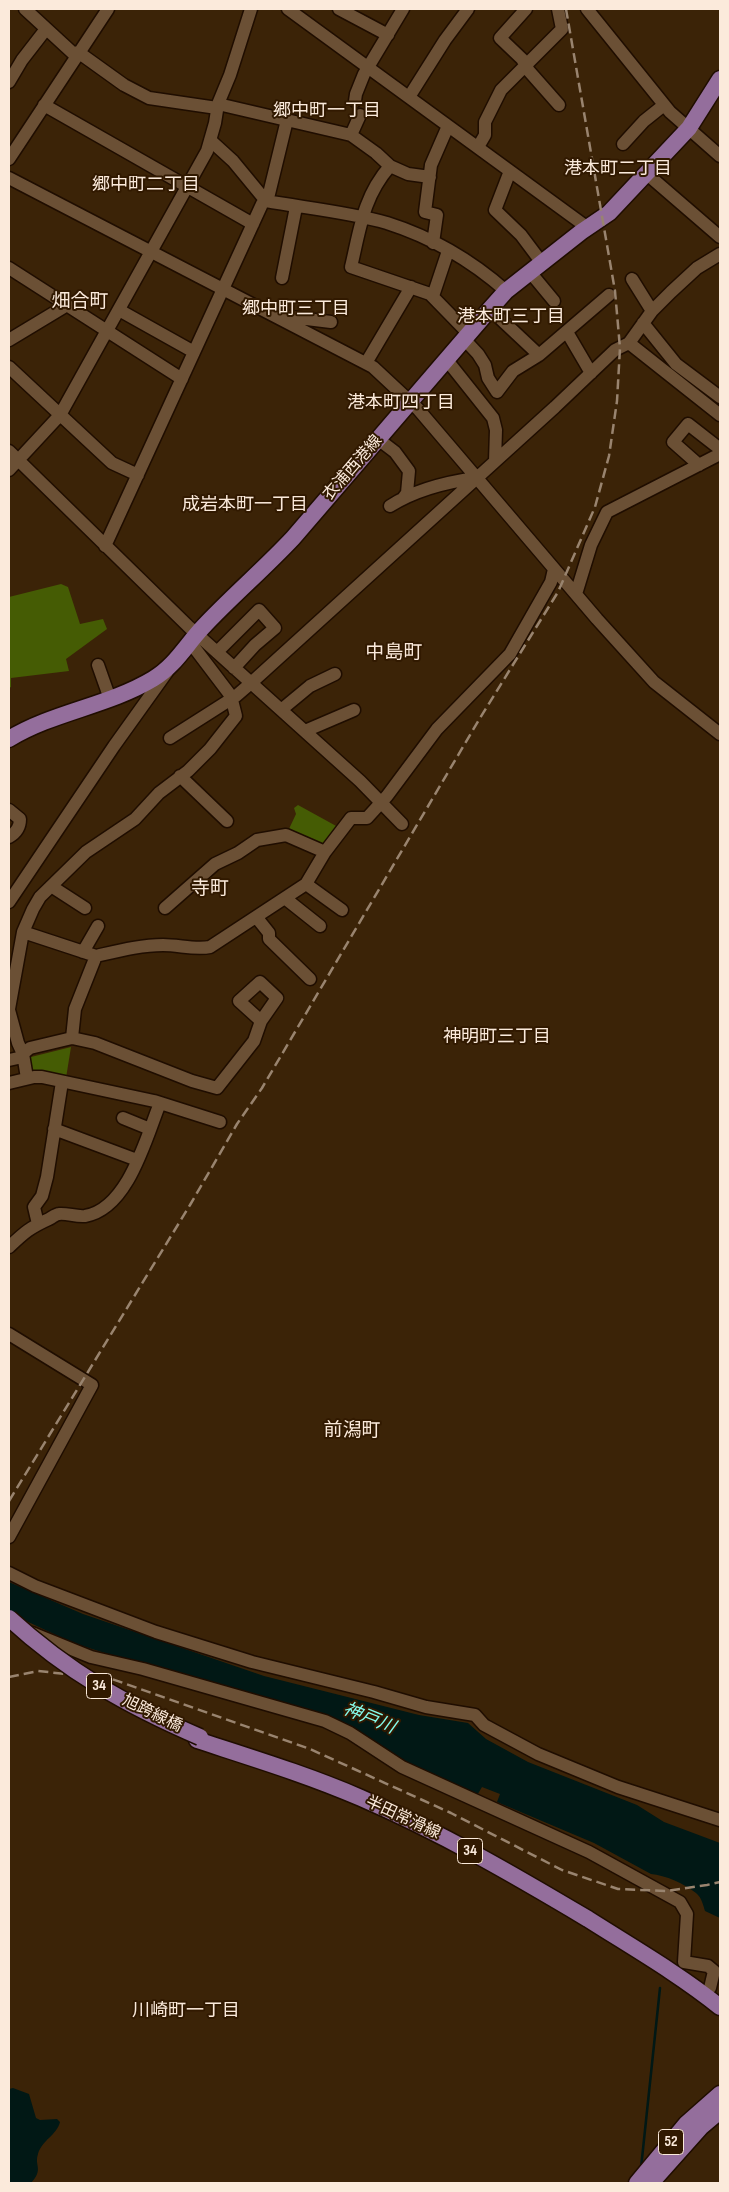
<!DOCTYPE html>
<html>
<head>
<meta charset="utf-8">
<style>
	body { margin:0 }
	#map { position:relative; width:729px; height:2192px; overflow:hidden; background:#3b2307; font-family:"Sofia Sans Condensed",sans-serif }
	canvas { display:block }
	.frame { position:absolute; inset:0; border:10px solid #fbeadb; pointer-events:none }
</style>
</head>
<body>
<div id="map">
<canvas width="729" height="2192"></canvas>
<div class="frame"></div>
</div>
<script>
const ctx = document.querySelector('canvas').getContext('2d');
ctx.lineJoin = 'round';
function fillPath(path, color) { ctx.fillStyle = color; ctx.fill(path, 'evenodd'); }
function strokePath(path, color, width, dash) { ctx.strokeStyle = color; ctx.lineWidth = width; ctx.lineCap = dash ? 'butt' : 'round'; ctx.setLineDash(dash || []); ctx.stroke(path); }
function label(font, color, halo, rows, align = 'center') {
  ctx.font = font + ' "Sofia Sans Condensed","Noto Sans JP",sans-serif'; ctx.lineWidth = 4; ctx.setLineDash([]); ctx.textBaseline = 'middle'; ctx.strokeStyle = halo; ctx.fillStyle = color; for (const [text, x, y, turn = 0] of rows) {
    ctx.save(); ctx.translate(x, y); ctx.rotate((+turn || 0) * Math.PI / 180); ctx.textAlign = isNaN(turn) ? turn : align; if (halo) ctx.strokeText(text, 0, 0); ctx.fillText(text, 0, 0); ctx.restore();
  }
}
fillPath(new Path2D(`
	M61,584l7,3 12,37 23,-5 4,10 -41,30 3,12 -58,7v9l-2,1v-91z
	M298,805l40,22 -12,16 -5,2 -33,-14 8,-17 -2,-6z
	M71,1047l-5,31 -35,-7 -1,-8 1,-6z`), '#455c04');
fillPath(new Path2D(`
	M9,1582l74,32 181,62 155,39 49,8 18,16 42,23 109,43 27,17 56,21v75l-15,-7c-2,-6 -3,-13 -9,-18 -11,-9 -31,-18 -45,-19l-57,-31 -97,-41 3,-8 -18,-7 -6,10 -72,-34 -65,-39 -110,-32 -156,-49 -64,-30z
	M13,2088l16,6 7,24 4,2 17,-1 3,3c-3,13 -18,18 -22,32 -4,12 6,15 -7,29h-22v-94z`), '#011815');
strokePath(new Path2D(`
	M641,2168l19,-180`), '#011815', 2.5);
const minor = new Path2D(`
	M25,9l51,47
	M288,9l300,219
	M339,9l49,26
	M526,9l-26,29 22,21 7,12 30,34
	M587,9l83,103 50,44
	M78,52l46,33 25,13 68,10
	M9,82l13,-22 24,-31
	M409,97l36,-57 23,-31
	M355,101l1,-7 8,-20 39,-65
	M218,104l133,31 25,18 14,13 18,8 22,3
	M44,105l209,119
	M351,135l9,-20
	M210,140l23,21 33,40c40,7 82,11 121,22 44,14 85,38 119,68
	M623,144l21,-23 20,-16
	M478,147l7,-12v-13l16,-32 61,-61 -4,-20
	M9,159l99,-150
	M390,166c-27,31 -30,63 -39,101l79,27 38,39
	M510,171l-15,39 26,25 21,28
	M647,174l73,63
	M9,178l364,189 45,42 179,210 57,63 66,52
	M433,243l4,-28 -12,-3 6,-47 17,-39
	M9,268l173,111
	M530,272l24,29
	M282,278l14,-71
	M632,279l20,32
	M433,296l15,-45
	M490,309l49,46
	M119,310l75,42
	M282,316l49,6
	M643,323l33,41 44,33
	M567,332l24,41
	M464,339l14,15 7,11 3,13 9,14 16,-21 26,-16 70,-60
	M9,340l58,-35
	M629,343l91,72
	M446,359l47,59 3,12 -1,31
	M366,363l45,-76
	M9,367l103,96 26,12
	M378,439l17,13 14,19 -2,22 -3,4
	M9,451l180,176 171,154 42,43
	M699,465l-26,-23 15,-18 32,25
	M9,470l51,-55 147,-264 8,-28 3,-19 12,-29 21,-66
	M390,506c25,-16 57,-24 86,-28
	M105,546l157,-342 6,-6 19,-78
	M576,594l15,-49 16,-33 113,-58
	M217,652l42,-42 16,18 -20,17 -21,23
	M98,665l12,34
	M281,710l29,-24 25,-12
	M305,731l49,-21
	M170,738l66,-42 15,-13 304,-276 60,-57 14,-7 23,-32 19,-19 26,-24 23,-14
	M180,776l47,45
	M9,810l11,9c0,9 -4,14 -11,18
	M306,884l36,26
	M51,886l34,22
	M286,899l34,27
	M9,902l105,-156 53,-74
	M165,908l50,-44 23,-11 19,-13 29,-5 39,17
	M257,918l12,15v6l41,40
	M23,932l73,24
	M83,952l15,-26
	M9,1009l14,-77 10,-23 7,-12 46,-45 49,-33 24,-26 29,-22 22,-22 26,-33 -5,-20 -41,-54
	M9,1010l9,33 5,11 4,24
	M72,1038l3,-29 21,-53c22,-5 45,-11 67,-11 16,0 32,5 47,2l96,-63 19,-32 26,-34h16l20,-22 50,-67 73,-75 41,-72 3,-13
	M9,1060l9,-2 12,-10 42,-10 23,5 97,38 25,7 37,-47 7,-20 16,-23 -17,-16 -21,19 22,20
	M9,1083l25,-6h8l112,24 66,21
	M123,1118l27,11
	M54,1129l83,31
	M38,1224l-4,-17 8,-11 5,-19 15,-95
	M9,1247c15,-14 20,-19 40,-28 2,-1 7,-5 10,-5 8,-1 17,3 26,2 43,-7 61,-78 75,-113
	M9,1334l83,51 -83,152
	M9,1573l26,13 121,46 96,30 122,30 52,15 49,8 9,10 54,29 80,33 102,33
	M32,1633l59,24 52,12 182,52 25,12 52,34 187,85 91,50 7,12 -3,48 24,4 6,5 -4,17`);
const major = new Path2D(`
	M9,739c44,-27 99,-33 144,-60 22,-13 33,-34 50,-52 29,-31 61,-58 90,-89l197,-229 16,-18 75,-59 28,-19 80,-85 31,-49
	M197,1740c55,18 111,35 164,58 79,34 153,77 227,121 44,28 91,55 132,88
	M637,2183l49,-59 34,-30
	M651,2183l50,-56 19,-16`);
strokePath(minor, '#1f0d00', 15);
strokePath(major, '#1f0d00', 19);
strokePath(minor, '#6b5035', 12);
strokePath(major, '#946e9c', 16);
strokePath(new Path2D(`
	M9,1501l181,-296 47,-81 25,-36 218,-370 78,-126 37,-85 14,-51 8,-55 3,-53 -5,-57 -49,-282
	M9,1677l29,-6 74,8 198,70 141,64 111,57 56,19 49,2 40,-6 13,-3`), '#99846f', 2.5, [10, 5]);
const majorBridge = new Path2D(`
	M9,1618c59,54 117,87 191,119`);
strokePath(majorBridge, '#1f0d00', 19, []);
strokePath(majorBridge, '#946e9c', 16);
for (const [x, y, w] of [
	[99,1686,25],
	[470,1851,25],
	[671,2142,25]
]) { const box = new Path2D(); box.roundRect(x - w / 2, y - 12.5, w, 25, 4); ctx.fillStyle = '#311900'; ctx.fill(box); strokePath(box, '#fbeadb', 1); }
label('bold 15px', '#fbeadb', null, [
	["34",99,1686],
	["34",470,1851],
	["52",671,2142]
]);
label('16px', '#fbeadb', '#311900', [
	["衣浦西港線",353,468,-49],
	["旭跨線橋",152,1714,26],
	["半田常滑線",403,1818,25]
]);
label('18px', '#fbeadb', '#311900', [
	["郷中町一丁目",327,111],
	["港本町二丁目",618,169],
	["郷中町二丁目",146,185],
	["郷中町三丁目",296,309],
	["港本町三丁目",511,317],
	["港本町四丁目",401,403],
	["成岩本町一丁目",245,505],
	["神明町三丁目",497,1037],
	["川崎町一丁目",186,2011]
]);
label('italic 18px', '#85fced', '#311900', [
	["神戸川",369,1719,22]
]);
label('19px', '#fbeadb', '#311900', [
	["畑合町",80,302],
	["中島町",394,653],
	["寺町",210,889],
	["前潟町",352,1431]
]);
</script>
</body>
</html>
